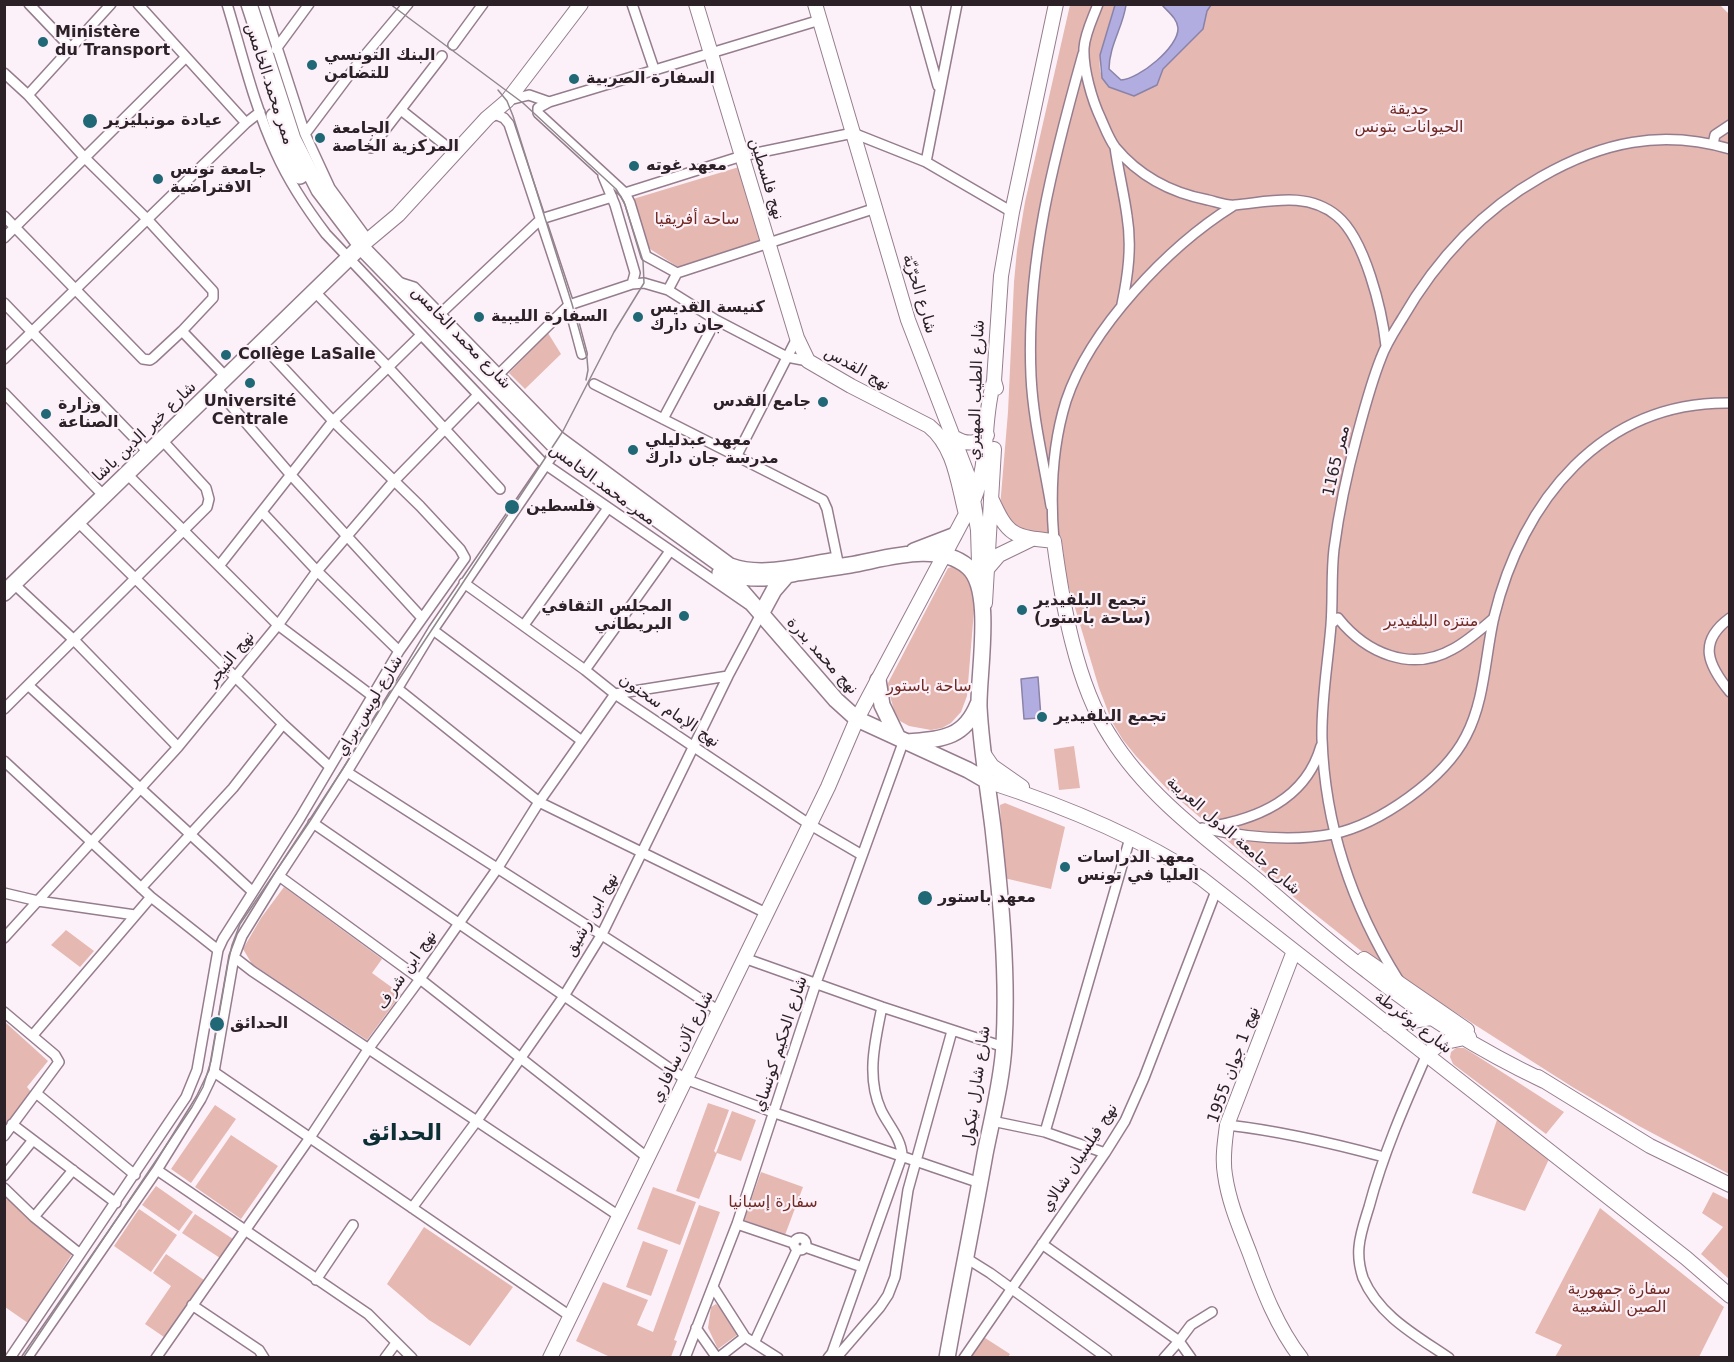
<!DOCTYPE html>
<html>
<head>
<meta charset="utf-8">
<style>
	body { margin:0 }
	#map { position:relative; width:1734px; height:1362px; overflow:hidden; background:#fdf1f9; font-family:"DejaVu Sans",sans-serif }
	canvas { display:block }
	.frame { position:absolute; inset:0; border:6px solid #2b2127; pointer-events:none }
</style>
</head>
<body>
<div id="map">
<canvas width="1734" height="1362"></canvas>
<div class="frame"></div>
</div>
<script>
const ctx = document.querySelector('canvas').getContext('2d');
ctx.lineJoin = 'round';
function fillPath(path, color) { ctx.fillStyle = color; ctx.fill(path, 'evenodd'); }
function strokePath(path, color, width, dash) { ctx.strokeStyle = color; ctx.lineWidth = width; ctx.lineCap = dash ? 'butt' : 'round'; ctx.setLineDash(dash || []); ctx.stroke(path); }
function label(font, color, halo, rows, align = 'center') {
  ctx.font = font + ' "DejaVu Sans",Cairo,sans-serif'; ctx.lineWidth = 4.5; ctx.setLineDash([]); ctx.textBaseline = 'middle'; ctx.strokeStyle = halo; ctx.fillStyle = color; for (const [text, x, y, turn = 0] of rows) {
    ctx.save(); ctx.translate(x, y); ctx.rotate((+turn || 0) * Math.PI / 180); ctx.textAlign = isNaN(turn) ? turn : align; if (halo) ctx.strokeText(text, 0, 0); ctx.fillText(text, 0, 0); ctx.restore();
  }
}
fillPath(new Path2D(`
	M1719,4l10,10v1160l-90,-48 -65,-38 -204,-130 -74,-59 -127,-108 -33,-35 -13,-16 -11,-18 -13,-34 -32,-107 -6,-45c-42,4 -36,5 -61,-29l8,-95 6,-130 3,-32 8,-48 45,-197h45c-4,10 -6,20 -9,31 -12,35 -9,49 28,60l23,-11 6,-16 40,-40 4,-18 4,-6z
	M739,167l23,75 -84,25 -31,-20 -14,-48z
	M548,333l13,21 -36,35 -16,-16z
	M952,567l9,4 6,6 8,21 -8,98 -6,16 -10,11 -9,5 -11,2 -22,-4 -9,-5 -6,-11 -7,-25 61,-117z
	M1074,746l6,42 -21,2 -5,-41z
	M1005,803l60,24 -14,62 -47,-11 -4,-73z
	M284,887l98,72 -10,14 29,21 -34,46 -115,-76 -9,-15 18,-31z
	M66,930l28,21 -14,16 -29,-22z
	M5,1022l43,39 -21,26 5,6 -27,36z
	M1456,1048h8l10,6 90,58 -18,22 -93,-70 -3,-7 1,-5z
	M708,1103l21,7 -15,41 2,2 16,-42 24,9 -15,41 -24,-8 -18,46 -23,-8z
	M215,1105l21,14 -45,64 -20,-14z
	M1498,1117l51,42 -24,52 -53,-18z
	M231,1135l47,31 -37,53 -46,-32z
	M761,1172l42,15 -18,48 -41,-15z
	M156,1186l37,26 -14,19 -37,-26z
	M653,1187l43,15 -16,43 -43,-16z
	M1713,1192l16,8v79l-28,-25 22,-27 -21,-14z
	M5,1196l67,58 -44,69 -23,-16z
	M699,1205l21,7 -46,128 3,1 -6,16h-61l-34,-16 27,-59 45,18 -11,25 16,7z
	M1600,1208l124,99 -25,50h-144l7,-12 -27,-12z
	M139,1209l38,26 -26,37 -37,-26z
	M195,1214l38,25 -13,19 -38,-25z
	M424,1227l89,60 -43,59 -41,-26 -42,-36z
	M643,1241l25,9 -17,46 -25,-9z
	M166,1254l38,26 -40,57 -19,-13 26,-38 -18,-13z
	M716,1304l9,8 12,23 -19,14 -10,-21 3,-21z
	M982,1336l28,18 -2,3 -40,1z`), '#e6b8b2');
const water = new Path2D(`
	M1115,5h11c-3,22 -17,41 -17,64l12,11c18,-1 58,-33 57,-52 -1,-10 -10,-16 -16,-23h49l-4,6 -4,18 -40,40 -6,16 -23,11 -25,-9 -7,-9 -2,-23z
	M1038,677l3,41 -17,1 -3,-40z`);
fillPath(water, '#b1ade0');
strokePath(water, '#8983a8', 1.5);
const street = new Path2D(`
	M29,4l42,44
	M138,4l108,119
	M227,4c15,49 27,102 49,149 13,29 31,56 50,81l216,228 206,142
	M263,4l42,130 25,54 38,52
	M632,4l22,65
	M915,4l23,82
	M1098,4c-5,14 -13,29 -14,44 -1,21 8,52 17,71 4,9 8,20 14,28 24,29 57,46 93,53 9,2 19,6 27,5 34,-3 72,-14 102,11 28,23 45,94 49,130
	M453,45l30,-41
	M276,49l33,-45
	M4,73l24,22 56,62 63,62 66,72v7l-31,33
	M28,95l83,-91
	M509,100l20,-5 20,7 271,-82
	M549,102l-11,6v5l87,80 5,10 16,53 31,17
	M401,110l54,43
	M489,117l8,-2 7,3 5,6 60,181 13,49
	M305,134l51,-68 52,-62
	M1713,144l2,-9 15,-10
	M1115,147c3,23 9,46 12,69 5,30 1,59 -5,88
	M371,148l71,-92
	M926,162l31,-158
	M603,176l12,29 20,68 -3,11
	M625,193l117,-37 111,-23 73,29 86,50
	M4,216l139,143 7,1 3,-2 29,-27 45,47
	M4,238l182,-181
	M395,281l19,6 145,149 172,127c32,12 72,-1 106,-6
	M668,290l9,-17 199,-65
	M315,292l73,75 112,122
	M4,303l146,151
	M440,314l101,-95 71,-22
	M4,359l242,-236 14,-11
	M499,374l70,-69 63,-21 12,-1 24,7 48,30 71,37 21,4
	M594,384l229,116 4,9 11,53
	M216,388l74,86 132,144
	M4,393l101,104
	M663,419l53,-99
	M552,456l-119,174 -86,142 -68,104 -37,60 -8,21 18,14 367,245
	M736,457l61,-119
	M128,475l150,150 93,70
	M1051,506c-7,-43 -18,-86 -20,-130 -5,-113 22,-215 52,-322
	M262,512l55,59 82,80
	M78,522l205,202 47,43
	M1054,541c-4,-47 -2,-95 12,-140 24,-73 103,-155 167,-195
	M219,566l114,-145 87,-85
	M464,583l121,87 30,24 194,130 53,31
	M14,584l60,56 104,107
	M1730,618c-33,24 -22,47 0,74
	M1331,624l7,-6c28,35 73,55 115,31 15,-8 28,-20 41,-31
	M524,625l84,-117
	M433,630l149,111
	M585,670l85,-119
	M28,685l225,207
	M398,689l141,113 227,111
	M4,709l203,-202 2,-8 -3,-11 -44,-48
	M4,761l147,136 67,53
	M347,772c124,80 249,158 372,239
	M313,823l372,256 90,34 205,70
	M1208,827c50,-8 98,-28 113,-81
	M1202,828c42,9 89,14 131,6 47,-10 111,-55 133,-98 19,-36 19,-80 28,-119 28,-116 108,-216 236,-214
	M279,876l141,103 228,179
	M141,888l92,-100 50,-64
	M4,893l34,8 97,14
	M4,938l174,-191 100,-122 39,-54 77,-90 84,-86
	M744,958l138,49 122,40
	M1399,981c-46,-73 -74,-154 -77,-242 -1,-38 6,-76 9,-114 2,-25 0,-51 3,-76 5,-38 13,-76 23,-113 7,-26 14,-53 24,-78 5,-14 13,-26 21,-39 34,-59 79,-108 139,-142 61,-35 120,-48 189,-28
	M4,1012l51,43 4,7 -55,74
	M33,1035l118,-138
	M1427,1054c-22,50 -44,100 -58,153 -4,13 -9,27 -10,40 -1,11 1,22 4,31 16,38 54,58 86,80
	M214,1072l356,244
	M36,1093l99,82
	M992,1121l53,11 60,21
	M12,1124l104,79
	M1227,1125c54,6 105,18 157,32
	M1045,1132l85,-294
	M157,1170l211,144 44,44
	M4,1176l29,-36
	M4,1188l30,29 46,37
	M412,1208l64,-86 88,-126 38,-62 126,-258 33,-62
	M34,1217l39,-47
	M737,1224l56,19
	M794 1244a6 6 0 1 1 12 0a6 6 0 1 1-12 0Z
	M1042,1244l137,97 12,17
	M805,1247l57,20
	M966,1258l24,15 117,85
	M316,1280l37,-55
	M713,1287l32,50 33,21
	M192,1305l67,45 5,8
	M696,1328l21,30
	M755,1341l42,-91
	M10,1358l176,-261 11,-27 21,-120 5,-11 77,-121 99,-167 66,-93 -5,-9 -40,-43 -87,-85 -72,-77
	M27,1358l130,-188 44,-71 13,-27 20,-115
	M156,1358l153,-219 60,-91 51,-69 77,-110 42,-67 76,-108 113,-18
	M385,1358l11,-15
	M685,1358l52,-134 79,-241 88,-243
	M718,1358l27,-21
	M828,1358l4,-5 70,-197c0,-17 -14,-31 -21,-46 -15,-33 -6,-69 1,-103
	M836,1358l44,-51 8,-12 7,-18 13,-87 44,-159
	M964,1358l141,-205 20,-32 19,-43 72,-187
	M1164,1358l15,-17 12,-16 21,-13`);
const secondary = new Path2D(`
	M696,4l101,334 11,23 43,25 78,40c26,21 29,58 37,88
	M815,4l93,316 62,161 8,49 1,33
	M361,246l37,-31 89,-97 20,-17 74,-97
	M996,388l-2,-7 7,-105 11,-64 44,-208
	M955,438c12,7 22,6 32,-3
	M991,498c17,38 22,39 63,43 8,61 22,143 56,195 36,58 93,100 145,142 37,31 73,64 112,93 54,43 114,80 177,110
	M987,569l12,-14 33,-16
	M985,603l9,-154
	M983,753l9,13 30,21
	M987,781c74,24 149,54 214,97l485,380 44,38
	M1294,951l-67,174c-2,16 -5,33 -2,50 4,28 15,53 25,79 13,36 27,73 51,104
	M1364,959l103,71
	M1388,1025l49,-8
	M1427,1054l14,-11 28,-6
	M1538,1077l112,69 80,39
	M550,1358l278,-571 29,-68 117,-220c16,-40 8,-79 20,-118`);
const primary = new Path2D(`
	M249,4l44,135 26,51 47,62 188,193 167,120c8,4 15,10 24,12 17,3 36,-1 52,-4 18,-3 35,-5 53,-8 35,-6 88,-24 118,2 26,22 10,107 11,140 2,40 9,80 14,121 8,72 15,144 11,217 -2,36 -12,73 -19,109 -12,68 -26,136 -38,204
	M274,116l10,30 16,30
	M914,551l39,-15
	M720,573l18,14 98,113 21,19 111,51 19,11
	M4,593l357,-347
	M761,614l13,-24 13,-15
	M878,680l4,25 15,31
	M908,742c33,-3 56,-3 70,-38`);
strokePath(street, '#967d8e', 12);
strokePath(secondary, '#967d8e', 16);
strokePath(primary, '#967d8e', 18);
strokePath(street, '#fff', 9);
strokePath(secondary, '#fff', 14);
strokePath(primary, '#fff', 15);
strokePath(new Path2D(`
	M498,90l9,11 6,15 59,188 15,54 1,12 -2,10
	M23,1358l169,-251 11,-20 8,-26 17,-98 4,-18 8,-21 70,-103 84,-134 169,-256 51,-99 30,-49 -1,-22 -19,-59 -8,-13 -93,-86 -133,-99`), '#92878e', 1.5);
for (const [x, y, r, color] of [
	[43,42,6,"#206876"],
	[312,65,6,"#206876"],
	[574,79,6,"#206876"],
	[90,121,8,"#206876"],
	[320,138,6,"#206876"],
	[634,166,6,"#206876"],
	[158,179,6,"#206876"],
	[479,317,6,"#206876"],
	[638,317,6,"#206876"],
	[226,355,6,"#206876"],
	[250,383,6,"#206876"],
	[823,402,6,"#206876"],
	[46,414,6,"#206876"],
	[633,450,6,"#206876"],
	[512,507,8,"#206876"],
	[1022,610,6,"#206876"],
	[684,616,6,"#206876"],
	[1042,717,6,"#206876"],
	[1065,867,6,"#206876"],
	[925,898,8,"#206876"],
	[217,1024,8,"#206876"]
]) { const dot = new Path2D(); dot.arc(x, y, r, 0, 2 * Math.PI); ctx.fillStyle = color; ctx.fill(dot); strokePath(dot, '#fdf1f9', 2); }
label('bold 16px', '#2b2127', '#fdf1f9', [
	["Ministère",55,33],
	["du Transport",55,51],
	["البنك التونسي",324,56],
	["للتضامن",324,74],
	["السفارة الصربية",586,79],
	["عيادة مونبليزير",104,121],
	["الجامعة",332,129],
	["المركزية الخاصة",332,147],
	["معهد غوته",646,166],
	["جامعة تونس",170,170],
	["الافتراضية",170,188],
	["كنيسة القديس",650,308],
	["جان دارك",650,326],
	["السفارة الليبية",491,317],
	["Collège LaSalle",238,355],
	["Université",250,402,"center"],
	["Centrale",250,420,"center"],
	["جامع القدس",811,402,"right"],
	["وزارة",58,405],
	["الصناعة",58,423],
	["معهد عبدليلي",645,441],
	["مدرسة جان دارك",645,459],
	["فلسطين",526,507],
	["تجمع البلفيدير",1034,601],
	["(ساحة باستور)",1034,619],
	["المجلس الثقافي",672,607,"right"],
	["البريطاني",672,625,"right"],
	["تجمع البلفيدير",1054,717],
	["معهد الدراسات",1077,858],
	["العليا في تونس",1077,876],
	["معهد باستور",938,898],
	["الحدائق",230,1024]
], 'left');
label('16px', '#2b2127', '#fdf1f9', [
	["ممر محمد الخامس",269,84,72],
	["نهج فلسطين",766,179,73],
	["شارع الحرّيّة",919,294,73],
	["شارع محمد الخامس",461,338,46],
	["نهج القدس",857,369,29],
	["شارع الطيب المهيري",977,390,-88],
	["شارع خير الدين باشا",145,432,-44],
	["ممر 1165",1337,461,-77],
	["ممر محمد الخامس",602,485,36],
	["نهج محمد بدرة",822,656,48],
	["نهج النيجر",231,659,-51],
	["شارع لويس براي",370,706,-59],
	["نهج الإمام سحنون",669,711,34],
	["شارع جامعة الدول العربية",1233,836,41],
	["نهج ابن رشيق",592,915,-61],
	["نهج ابن شرف",407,970,-55],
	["شارع يوغرطة",1413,1023,37],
	["شارع الحكيم كونساي",781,1044,-72],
	["شارع آلان سافاري",683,1047,-64],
	["نهج 1 جوان 1955",1234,1065,-70],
	["شارع شارل نيكول",977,1086,-82],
	["نهج فيلسيان شالاي",1080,1158,-57]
]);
label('16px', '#712a24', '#fdf1f9', [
	["حديقة",1409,110],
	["الحيوانات بتونس",1409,128],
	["ساحة أفريقيا",697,220],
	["منتزه البلفيدير",1431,622],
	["ساحة باستور",929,687],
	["سفارة إسبانيا",773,1203],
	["سفارة جمهورية",1619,1290],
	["الصين الشعبية",1619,1308]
]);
label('bold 22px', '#0c2e35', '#fdf1f9', [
	["الحدائق",402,1134]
]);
</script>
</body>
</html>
